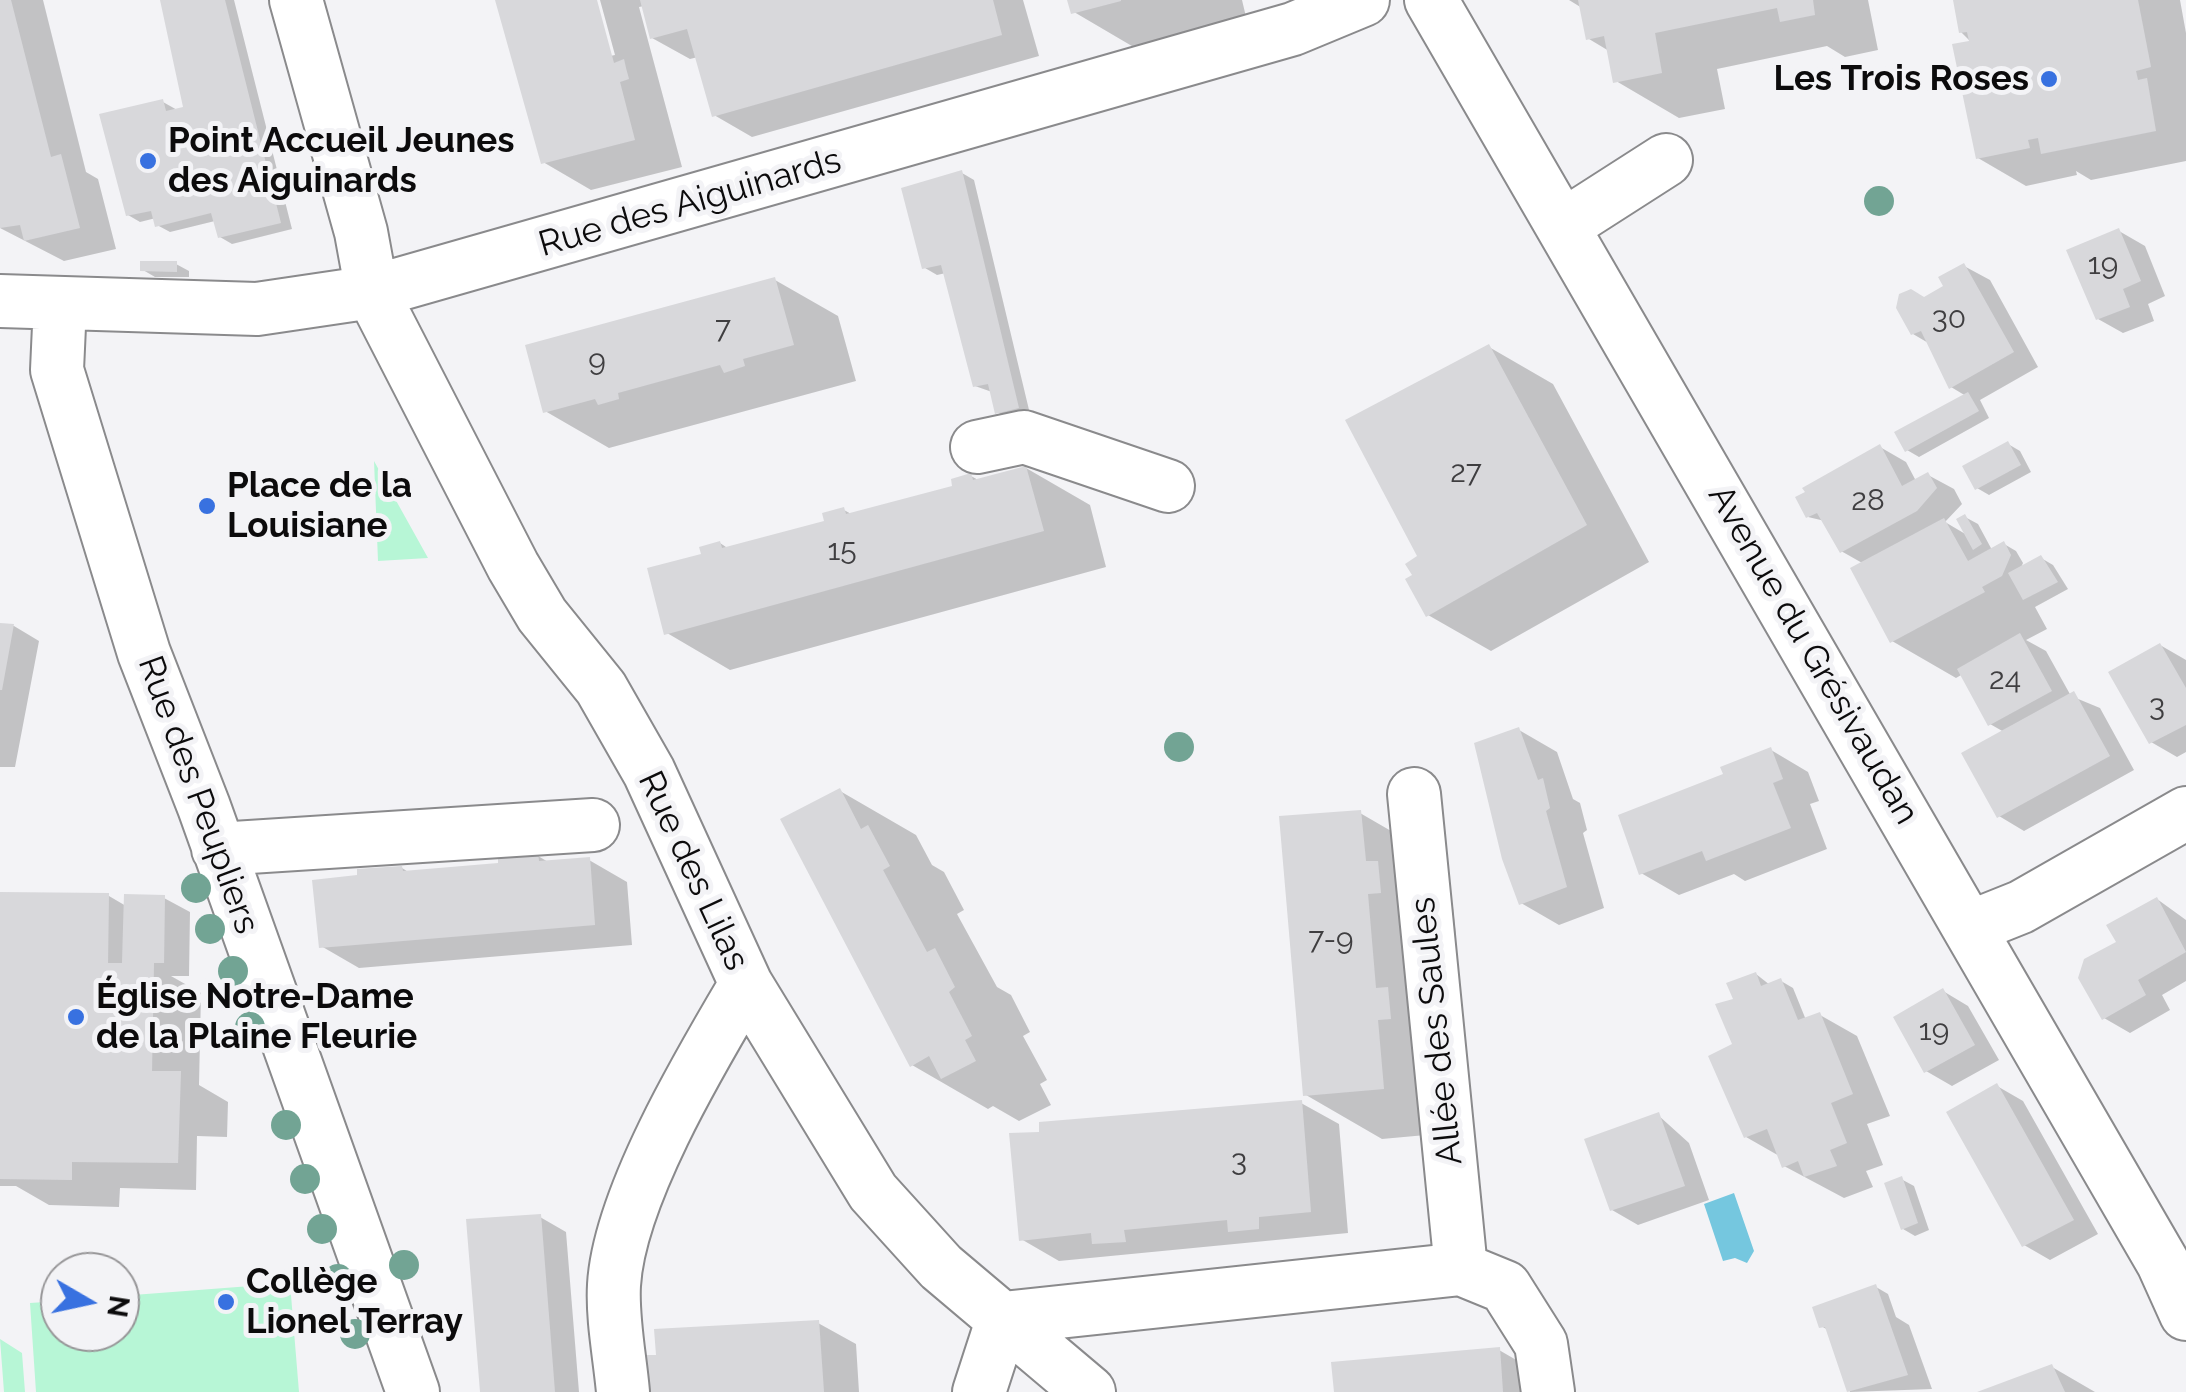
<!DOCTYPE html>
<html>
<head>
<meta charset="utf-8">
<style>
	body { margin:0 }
	#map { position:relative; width:2186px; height:1392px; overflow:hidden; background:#f3f3f6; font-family:Raleway,sans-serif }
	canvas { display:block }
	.north { position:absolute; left:40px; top:1252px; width:100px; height:100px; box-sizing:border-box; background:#f3f3f6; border:2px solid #979698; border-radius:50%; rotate:99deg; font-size:28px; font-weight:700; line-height:40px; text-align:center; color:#0c0b0c }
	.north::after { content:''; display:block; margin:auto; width:35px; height:45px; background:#3871e0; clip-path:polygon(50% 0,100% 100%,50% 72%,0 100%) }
</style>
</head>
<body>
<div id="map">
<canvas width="2186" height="1392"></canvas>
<div class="north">N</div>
</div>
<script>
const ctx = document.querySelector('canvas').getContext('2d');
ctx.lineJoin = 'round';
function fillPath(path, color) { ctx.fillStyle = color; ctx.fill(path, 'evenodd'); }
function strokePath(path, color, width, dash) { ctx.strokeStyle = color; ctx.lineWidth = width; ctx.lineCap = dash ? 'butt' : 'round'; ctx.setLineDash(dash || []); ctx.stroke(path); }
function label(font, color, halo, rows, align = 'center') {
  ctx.font = font + ' Raleway,sans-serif'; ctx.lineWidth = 10; ctx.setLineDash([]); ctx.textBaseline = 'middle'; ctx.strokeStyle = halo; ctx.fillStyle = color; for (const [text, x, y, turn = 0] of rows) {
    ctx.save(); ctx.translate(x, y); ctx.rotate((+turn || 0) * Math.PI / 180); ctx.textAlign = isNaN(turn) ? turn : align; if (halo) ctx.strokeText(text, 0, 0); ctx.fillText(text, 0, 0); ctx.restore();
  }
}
fillPath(new Path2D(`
	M374,461l54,97 -50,3z
	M290,1283l9,109h-263l-6,-89 30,-2v31h60v-36z
	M0,1339l22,14 3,39h-21z`), '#b7f6d6');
fillPath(new Path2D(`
	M1734,1193l20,58 -7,12 -12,-5 -12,3 -19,-57z`), '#75c7df');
fillPath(new Path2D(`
	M0,0h43l43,172 12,7 18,70 -52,12 -64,-33z
	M162,0h72l58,229 -60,15 -12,-7 -5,-16 -45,11 -13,-7 -1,-7 -16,4 -12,-7 35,-113 16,9 7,-2z
	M498,0h97l15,56 5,-1 -15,-55h423l16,56 -287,81 -38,-22 -16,-58 -8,2 -38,-21 -8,-32 -5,1 43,160 -91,23 -48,-28z
	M1070,0h172l5,21 -110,28 -63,-37z
	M1569,0h299l10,50 -33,7 -18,-11 -110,23 8,40 -46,9 -63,-37 -7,-30 -20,-12 -7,-31z
	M1955,0h225l6,33v128l-95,19 -15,-9 1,4 -51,11 -48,-28 -6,-115 -11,-11z
	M962,173l12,7 56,234 -20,5 -13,-7 -5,-20 -17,-6 -29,-113 -9,2 -12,-7z
	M2119,231l26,15 20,50 -17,8 6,17 -31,12 -25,-14z
	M176,264l13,7v6h-34l-12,-7z
	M1964,266l26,14 48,87 -58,33 9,18 -70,39 -12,-7 59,-54 -15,-9 -21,-43 -17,-10 11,-34 22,-13z
	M775,280l63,36 18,65 -247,67 -64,-37z
	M1489,347l64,37 96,178 -158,89 -63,-36 -13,-39z
	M2008,444l12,7 11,21 -42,23 -12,-7z
	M1880,447l26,15 10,19 12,-6 26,14 8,15 -17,18 22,13 -2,-18 13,7 14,26 12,-6 12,7 7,12 -3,7 21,-12 12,7 15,24 -33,18 12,22 -21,11 20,11 25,45 29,12 34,62 -110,61 -25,-15 5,-84 -14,-8 -27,-50 -7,4 -64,-37 -28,-77 -23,-13 -16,-30 -17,-4z
	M1026,468l64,37 16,62 -376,103 -63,-37 36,-78 17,-12 9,6 98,-27 17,-12 9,5 102,-27 16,-12 9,5z
	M0,626h14l25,15 -24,126h-15z
	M2160,645l26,15v92l-9,5 -26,-15z
	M1519,730l38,22 16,47 7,4 7,27 -4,3 21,75 -45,17 -38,-22z
	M1771,750l37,22 11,29 -9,3 17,45 -82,32 -11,-7 -55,21 -38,-22 85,-97z
	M840,791l76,44 16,30 12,7 20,38 -7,4 40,73 14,8 19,37 -7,4 24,44 -7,4 11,21 -32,16 -26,-15 -5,3 -76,-44z
	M1360,813l76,44 4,43 13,7 3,29 -12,1 15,195 -77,7 -76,-44z
	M538,856l12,7 39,-3 38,22 5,63 -273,23 -38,-22 81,-78 8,5 91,-7z
	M0,894l109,2 17,10 38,-8 26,14 -1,64h-18l30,17 -2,92 29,17 -1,35 -30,-1 -1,54 -76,-2 -1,19 -70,-2 -33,-19h-16z
	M2157,899l29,21v61l-24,14 8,15 -40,23 -26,-15 12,-74z
	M1756,974l14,11 11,-4 12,7 13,32 14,-5 37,21 33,80 -23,8 16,41 -17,6 7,16 -29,11 -60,-32 -3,-9 -35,-20 -11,-92 1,-45z
	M1943,991l25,15 31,54 -47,26 -26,-15z
	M1997,1086l26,15 75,133 -48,26 -26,-15z
	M1301,1103l38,21 9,109 -289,28 -38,-22z
	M1658,1115l31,28 20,57 -71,25 -26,-15z
	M1901,1179l13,7 15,44 -14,6 -12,-7z
	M540,1217l26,15 13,160h-97z
	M1876,1287l12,7 8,23 13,8 23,64 -82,3 -22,-62 -7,-4z
	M818,1323l38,21 3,48h-208z
	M1499,1350l38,22 1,20h-202z
	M2052,1367l43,25h-112z`), '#0003');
fillPath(new Path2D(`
	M0,0h11l40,157 10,-3 19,74 -56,13 -4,-16 -20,3z
	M160,0h65l56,223 -63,15 -7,-25 -56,14 -4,-16 -25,5 -27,-102 64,-15 3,12 17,-4z
	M495,0h102l17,63 10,-4 2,9 3,11 -9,3 15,58 -94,24z
	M640,0h353l9,35 -290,82 -25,-88 -37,10z
	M1067,0h54v1l-50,13z
	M1578,0h235l2,15 -35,7 -3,-14 -122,25 7,40 -49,10 -9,-47 -18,4z
	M1953,0h185l13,67 -15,4 2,9 9,-2 9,53 -115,23 -3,-16 -10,2 2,8 -54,11 -24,-115 17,-3 -2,-9 -8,1z
	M962,170l57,238 -24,6 -7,-30 -15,3 -32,-122 -19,4 -21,-81z
	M2119,228l22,53 -18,8 7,18 -34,13 -30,-70z
	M140,261h37v11l-37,-1z
	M1964,263l50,89 -65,37 -28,-58 -10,4 -15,-27 3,-14 12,-5 13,8 19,-11 -5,-9z
	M775,277l19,68 -51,14 2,7 -21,7 -4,-8 -102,28 1,6 -21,6 -3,-6 -52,14 -18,-68z
	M1489,344l98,181 -161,92 -21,-38 7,-4 -7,-11 12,-8 -72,-136z
	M1968,392l11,19 -74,41 -11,-20z
	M2008,441l13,24 -46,25 -13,-24z
	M1880,444l22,42 26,-14 9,16 -20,23 -77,42 -23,-40 -11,5 -11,-21 10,-5 -3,-4z
	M1026,466l18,65 -380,104 -17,-67 54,-14 -2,-7 21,-6 2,7 102,-27 -2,-8 22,-6 2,7 106,-28 -1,-7 20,-6 2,7z
	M1965,514l17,30 -9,6 -17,-31z
	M1944,518l24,43 36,-20 7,14 -9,21 -20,11 3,5 -95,51 -40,-75z
	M2041,555l17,27 -35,18 -15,-27z
	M0,623l14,1 -12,66h-2z
	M2020,633l32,58 -64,35 -31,-57z
	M2160,643l26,45v37l-37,19 -41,-72z
	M2074,691l36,65 -113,62 -36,-65z
	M1519,727l19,53 5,-2 7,30 -4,3 21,76 -48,18 -17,-46 -28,-116z
	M1771,747l12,32 -10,4 18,45 -85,33 -4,-10 -63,24 -21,-60 105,-41 -3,-7z
	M840,788l21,41 7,-4 22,41 -7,4 44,82 8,-4 20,39 -6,5 23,44 -7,4 11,21 -35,18 -12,-23 -19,11 -130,-248z
	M1361,810l5,51h12l3,32 -13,1 8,94 12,-1 3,32 -13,1 6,69 -81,7 -24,-280z
	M538,853l1,8 51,-4 5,68 -276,23 -7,-68 45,-5v-6l45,-3 1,5 95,-8v-7z
	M0,892l109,1 -1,70h14l2,-69 41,1 -1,68h-10l-2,108h29l-3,92 -106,-1v18l-72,-1z
	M2157,897l29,55 -48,28 8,15 -44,25 -24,-42 6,-19 32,-17 -10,-17z
	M1756,972l5,14 20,-8 17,42 22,-8 33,82 -22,9 16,40 -17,7 7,16 -33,11 -6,-16 -16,7 -15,-39 -23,9 -36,-82 24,-12 -17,-40 18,-5 -7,-16z
	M1943,988l32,57 -51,28 -31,-56z
	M1997,1083l77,137 -52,27 -76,-135z
	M1302,1100l9,112 -52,5v12l-31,3 -1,-12 -103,10 2,12 -34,2 -1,-11 -72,8 -10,-108 30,-1v-10z
	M1659,1112l26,74 -75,25 -26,-72z
	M1902,1176l16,47 -17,7 -17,-47z
	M541,1214l14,178h-75l-14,-173z
	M1876,1284l32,91 -61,17 -22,-65 -6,1 -7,-21z
	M819,1320l5,72h-175l-4,-37h11l-2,-26z
	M1500,1347l3,45h-169l-3,-30z
	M2052,1364l13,28h-88z`), '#d8d8db');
const minor = new Path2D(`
	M296,0l65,232 11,60 141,274 29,49 59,73 48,84 97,212 127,208 68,75 148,125
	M1431,0l732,1263 23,51
	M1563,226l103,-66
	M0,301l257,8 115,-17 921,-263 70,-29
	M60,304l-3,66 87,283 60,154 209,585
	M977,447l47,-10 144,49
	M218,849l375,-24
	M1971,927l50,-20 165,-94
	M1461,1269l44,18 36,57 7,48
	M1003,1318l458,-49 -47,-475
	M623,1392c-3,-34 -11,-73 -9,-107 5,-88 87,-225 132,-301
	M979,1392l24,-74`);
strokePath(minor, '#8a8a8c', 56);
strokePath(minor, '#fff', 52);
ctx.fillStyle = '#72a494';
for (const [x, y] of [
	[1879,201],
	[1179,747],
	[196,888],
	[210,929],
	[233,971],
	[250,1027],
	[286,1125],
	[305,1179],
	[322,1229],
	[404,1265],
	[338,1279],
	[355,1334]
]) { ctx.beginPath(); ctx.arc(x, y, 15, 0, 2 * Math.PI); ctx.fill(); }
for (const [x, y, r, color] of [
	[2049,79,10,"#3871e0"],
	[148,161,10,"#3871e0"],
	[207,506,10,"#3871e0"],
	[76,1017,10,"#3871e0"],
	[226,1302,10,"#3871e0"]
]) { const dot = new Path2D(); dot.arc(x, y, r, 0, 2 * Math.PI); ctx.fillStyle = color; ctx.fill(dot); strokePath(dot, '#f3f3f6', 4); }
label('30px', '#3f3e40', null, [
	["19",2103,265],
	["30",1949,319],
	["7",723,329],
	["9",597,361],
	["27",1466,473],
	["28",1868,501],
	["15",842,551],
	["24",2005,680],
	["3",2157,707],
	["7-9",1331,940],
	["19",1934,1031],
	["3",1239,1162]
]);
label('bold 35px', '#0c0b0c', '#f3f3f6', [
	["Les Trois Roses",2029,79,"right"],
	["Point Accueil Jeunes",168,141],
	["des Aiguinards",168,181],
	["Place de la",227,486],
	["Louisiane",227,526],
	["Église Notre-Dame",96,997],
	["de la Plaine Fleurie",96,1037],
	["Collège",246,1282],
	["Lionel Terray",246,1322]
], 'left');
label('35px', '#0c0b0c', '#f3f3f6', [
	["Rue des Aiguinards",690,203,-16],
	["Avenue du Grésivaudan",1813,655,60],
	["Rue des Peupliers",198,795,70],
	["Rue des Lilas",693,871,65],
	["Allée des Saules",1437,1031,-96]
]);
</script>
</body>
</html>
